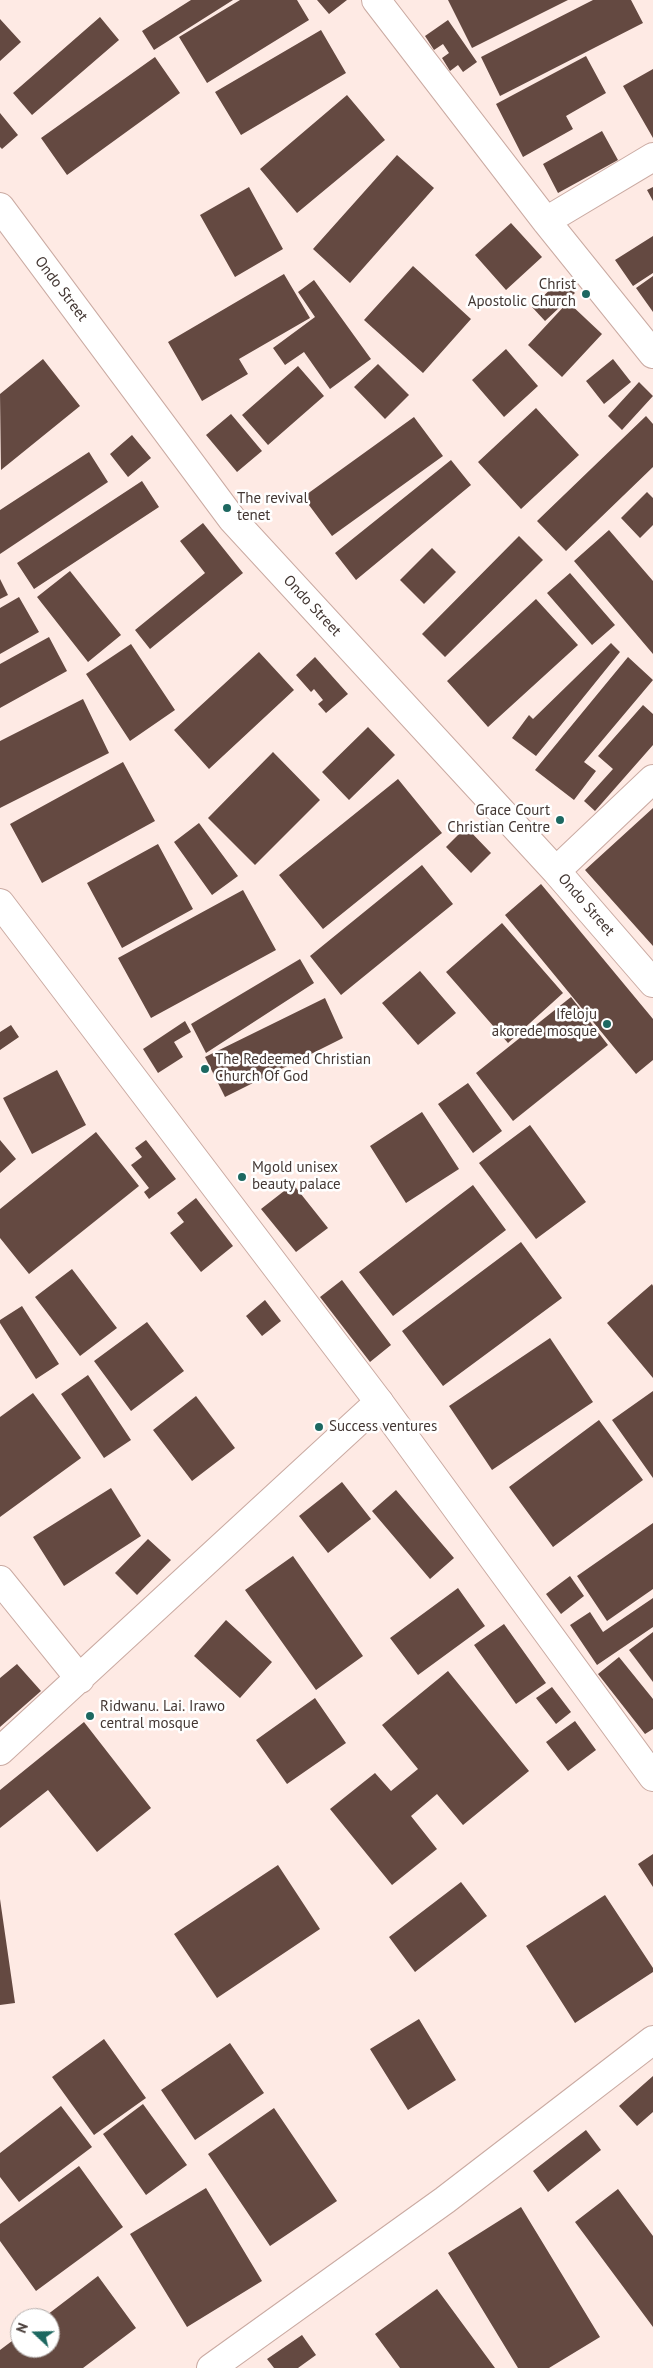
<!DOCTYPE html>
<html>
<head>
<meta charset="utf-8">
<style>
	body { margin:0 }
	#map { position:relative; width:653px; height:2368px; overflow:hidden; background:#feeae4; font-family:"PT Sans",sans-serif }
	canvas { display:block }
	.north { position:absolute; left:10px; top:2308px; width:50px; height:50px; box-sizing:border-box; background:#fff; border:1px solid #b4afad; border-radius:50%; rotate:291deg; font-size:14px; font-weight:700; line-height:20px; text-align:center; color:#433733 }
	.north::after { content:''; display:block; margin:auto; width:18px; height:22px; background:#1d6861; clip-path:polygon(50% 0,100% 100%,50% 72%,0 100%) }
</style>
</head>
<body>
<div id="map">
<canvas width="653" height="2368"></canvas>
<div class="north">N</div>
</div>
<script>
const ctx = document.querySelector('canvas').getContext('2d');
ctx.lineJoin = 'round';
function fillPath(path, color) { ctx.fillStyle = color; ctx.fill(path, 'evenodd'); }
function strokePath(path, color, width, dash) { ctx.strokeStyle = color; ctx.lineWidth = width; ctx.lineCap = dash ? 'butt' : 'round'; ctx.setLineDash(dash || []); ctx.stroke(path); }
function label(font, color, halo, rows, align = 'center') {
  ctx.font = font + ' "PT Sans",sans-serif'; ctx.lineWidth = 5; ctx.setLineDash([]); ctx.textBaseline = 'middle'; ctx.strokeStyle = halo; ctx.fillStyle = color; for (const [text, x, y, turn = 0] of rows) {
    ctx.save(); ctx.translate(x, y); ctx.rotate((+turn || 0) * Math.PI / 180); ctx.textAlign = isNaN(turn) ? turn : align; if (halo) ctx.strokeText(text, 0, 0); ctx.fillText(text, 0, 0); ctx.restore();
  }
}
fillPath(new Path2D(`
	M191,0h42l-79,50 -12,-19z
	M240,0h57l12,20 -102,63 -28,-46z
	M317,0h30l-18,14z
	M448,0h120l-96,48z
	M593,0h38l12,23 -143,73 -19,-39z
	M100,17l19,23 -87,75 -19,-22z
	M0,19l21,23 -21,19z
	M448,20l29,42 -14,10 -5,-7 -8,6 -8,-13 7,-5 -6,-9 -9,6 -9,-14z
	M321,30l25,43 -105,62 -26,-43z
	M586,56l20,37 -40,23 7,13 -50,28 -27,-53z
	M155,57l25,36 -113,82 -26,-37z
	M653,69v69l-30,-52z
	M347,95l38,45 -88,73 -37,-44z
	M0,113l18,22 -16,14 -2,-2z
	M602,131l16,29 -60,33 -15,-29z
	M397,155l37,33 -84,95 -37,-34z
	M249,187l34,62 -48,28 -35,-62z
	M653,187v14l-6,-11z
	M511,223l31,34 -36,33 -31,-35z
	M653,236v37l-20,13 -18,-26z
	M413,266l58,53 -48,54 -59,-53z
	M284,274l26,44 -71,41 9,15 -46,27 -34,-59z
	M653,276v36l-17,-24z
	M561,279l14,14 -30,28 -13,-14z
	M314,280l57,79 -41,30 -26,-37 -19,13 -12,-17 42,-31 -17,-25z
	M568,302l34,32 -40,43 -34,-32z
	M506,349l32,37 -34,31 -32,-37z
	M43,359l37,47 -79,64 -1,-76z
	M613,359l18,23 -27,22 -18,-23z
	M378,364l31,31 -24,24 -31,-32z
	M298,366l26,30 -56,49 -26,-30z
	M639,382l14,14 -31,34 -14,-14z
	M536,408l43,47 -58,54 -43,-47z
	M231,414l31,37 -25,21 -31,-37z
	M646,416l7,8v43l-87,84 -29,-30z
	M414,417l29,39 -111,80 -29,-39z
	M132,435l19,23 -23,19 -18,-23z
	M89,452l19,30 -108,72v-44z
	M451,460l20,25 -115,95 -21,-27z
	M142,481l17,26 -125,82 -17,-26z
	M647,492l6,6v27l-13,13 -19,-20z
	M203,523l40,50 -93,76 -15,-19 70,-57 -25,-32z
	M609,530l44,51v73l-79,-93z
	M519,536l24,24 -98,97 -23,-23z
	M432,548l24,24 -32,32 -24,-24z
	M70,571l51,64 -33,27 -51,-65z
	M570,573l45,52 -23,20 -45,-52z
	M0,579l8,16 -8,4z
	M19,597l20,35 -39,22v-46z
	M536,599l42,46 -90,82 -41,-46z
	M49,637l18,34 -67,37v-44z
	M611,643l9,9 -84,104 -24,-18 17,-23 4,4z
	M131,644l44,66 -45,31 -44,-67z
	M259,652l35,38 -85,79 -35,-39z
	M315,657l33,37 -22,19 -8,-9 5,-4 -9,-11 -3,3 -15,-17z
	M628,657l25,23 -69,82 12,9 -22,29 -39,-30z
	M83,699l26,54 -109,55v-67z
	M643,705l10,9v31l-58,66 -11,-10 29,-32 -15,-13z
	M368,727l27,28 -46,45 -27,-28z
	M273,752l47,48 -65,65 -47,-47z
	M123,762l32,59 -113,62 -32,-59z
	M398,779l44,54 -119,96 -44,-54z
	M653,808v138l-68,-76z
	M199,823l39,53 -26,19 -38,-53z
	M466,827l25,26 -20,20 -25,-26z
	M158,844l35,65 -71,39 -35,-65z
	M422,865l31,39 -112,91 -31,-39z
	M541,884l112,135v41l-17,14 -131,-159z
	M243,890l33,60 -125,68 -33,-60z
	M502,923l61,70 -55,50 -62,-71z
	M300,959l14,24 -108,70 -15,-29z
	M420,971l36,42 -38,32 -36,-42z
	M571,997l37,48 -95,76 -37,-48z
	M325,998l18,40 -118,59 -20,-40z
	M185,1021l6,11 -17,10 9,15 -25,16 -15,-24z
	M11,1025l8,12 -19,13v-18z
	M57,1070l29,55 -54,29 -29,-56z
	M468,1083l34,48 -29,22 -35,-49z
	M422,1112l37,57 -53,34 -36,-57z
	M530,1125l56,77 -50,37 -57,-76z
	M96,1132l43,54 -110,88 -29,-36v-29z
	M0,1140l16,19 -16,14z
	M146,1140l30,39 -27,20 -5,-7 5,-4 -18,-23 11,-8 -7,-9z
	M293,1184l35,44 -32,24 -35,-43z
	M473,1185l33,45 -113,86 -34,-44z
	M196,1198l37,48 -32,26 -31,-39 14,-11 -7,-9z
	M521,1242l41,56 -119,88 -41,-55z
	M72,1269l45,59 -37,28 -45,-59z
	M342,1280l49,65 -21,17 -50,-65z
	M652,1284l1,2v92l-46,-55z
	M265,1300l16,21 -19,15 -16,-20z
	M22,1306l37,58 -23,15 -36,-56v-3z
	M147,1322l37,49 -53,40 -37,-50z
	M550,1338l43,64 -101,68 -43,-64z
	M88,1375l43,65 -27,18 -43,-64z
	M653,1391v87l-41,-58z
	M33,1393l48,65 -81,59v-100z
	M196,1396l39,52 -43,33 -39,-51z
	M599,1420l44,60 -90,67 -44,-60z
	M342,1482l29,37 -43,34 -29,-37z
	M111,1488l30,48 -77,50 -31,-49z
	M396,1490l58,68 -24,21 -58,-68z
	M653,1523v66l-46,32 -30,-45z
	M148,1539l23,21 -34,35 -22,-22z
	M293,1556l70,100 -47,34 -71,-100z
	M570,1576l14,20 -23,18 -15,-20z
	M458,1588l27,38 -67,49 -28,-37z
	M653,1598v29l-56,38 -27,-40 20,-13 13,20z
	M226,1620l46,42 -32,36 -46,-42z
	M504,1624l42,59 -30,21 -42,-59z
	M653,1632v50l-24,-32z
	M619,1657l34,42v30l-8,5 -47,-60z
	M17,1664l24,27 -41,36v-49z
	M448,1671l81,100 -66,54 -26,-31 -26,22 26,33 -45,36 -62,-76 45,-36 16,18 27,-22 -36,-44z
	M552,1687l19,25 -15,12 -20,-26z
	M315,1698l31,45 -59,41 -31,-44z
	M575,1721l21,29 -28,21 -22,-29z
	M84,1722l67,86 -54,44 -49,-62 -48,38v-38z
	M653,1854v33l-15,-23z
	M278,1865l42,64 -103,69 -43,-64z
	M461,1882l26,34 -72,56 -26,-35z
	M605,1895l48,73v4l-78,51 -49,-77z
	M0,1899l15,104 -15,2z
	M419,2019l37,61 -48,30 -38,-61z
	M104,2039l42,59 -52,37 -42,-58z
	M230,2043l34,50 -69,47 -34,-50z
	M653,2076v36l-16,14 -18,-20z
	M143,2104l44,61 -41,30 -43,-61z
	M61,2106l31,41 -73,55 -19,-25v-24z
	M274,2108l63,93 -67,45 -62,-92z
	M586,2130l15,20 -53,42 -15,-21z
	M79,2166l44,61 -87,64 -36,-50v-17z
	M206,2188l56,93 -75,46 -57,-93z
	M618,2189l35,47v91l-78,-105z
	M521,2207l79,130 -51,31h-31l-70,-115z
	M98,2276l38,52 -53,40h-83v-18l20,-15v13h30v-30h-7z
	M437,2289l58,79h-95l-25,-34z
	M302,2335l14,20 -18,13h-24l-7,-9z`), '#644941');
const street = new Path2D(`
	M376,0l170,221 107,133
	M0,207l232,312 324,352 97,112
	M546,221l107,-64
	M556,871l97,-92
	M0,1580l80,99
	M0,1751l379,-349
	M211,2368l234,-168 208,-160`);
const secondary = new Path2D(`
	M0,903l379,499 274,375`);
strokePath(street, '#caaaa2', 30);
strokePath(secondary, '#caaaa2', 30);
strokePath(street, '#fff', 28);
strokePath(secondary, '#fff', 28);
for (const [x, y, r, color] of [
	[586,294,5,"#1d6861"],
	[227,508,5,"#1d6861"],
	[560,820,5,"#1d6861"],
	[607,1024,5,"#1d6861"],
	[205,1069,5,"#1d6861"],
	[242,1177,5,"#1d6861"],
	[319,1427,5,"#1d6861"],
	[90,1716,5,"#1d6861"]
]) { const dot = new Path2D(); dot.arc(x, y, r, 0, 2 * Math.PI); ctx.fillStyle = color; ctx.fill(dot); strokePath(dot, '#fff', 2); }
label('15px', '#433733', '#fff', [
	["Christ",576,285,"right"],
	["Apostolic Church",576,302,"right"],
	["The revival",237,499],
	["tenet",237,516],
	["Grace Court",550,811,"right"],
	["Christian Centre",550,828,"right"],
	["Ifeloju",597,1015,"right"],
	["akorede mosque",597,1032,"right"],
	["The Redeemed Christian",215,1060],
	["Church Of God",215,1077],
	["Mgold unisex",252,1168],
	["beauty palace",252,1185],
	["Success ventures",329,1427],
	["Ridwanu. Lai. Irawo",100,1707],
	["central mosque",100,1724]
], 'left');
label('15px', '#433733', '#fff', [
	["Ondo Street",61,289,53],
	["Ondo Street",312,606,47],
	["Ondo Street",586,905,49]
]);
</script>
</body>
</html>
